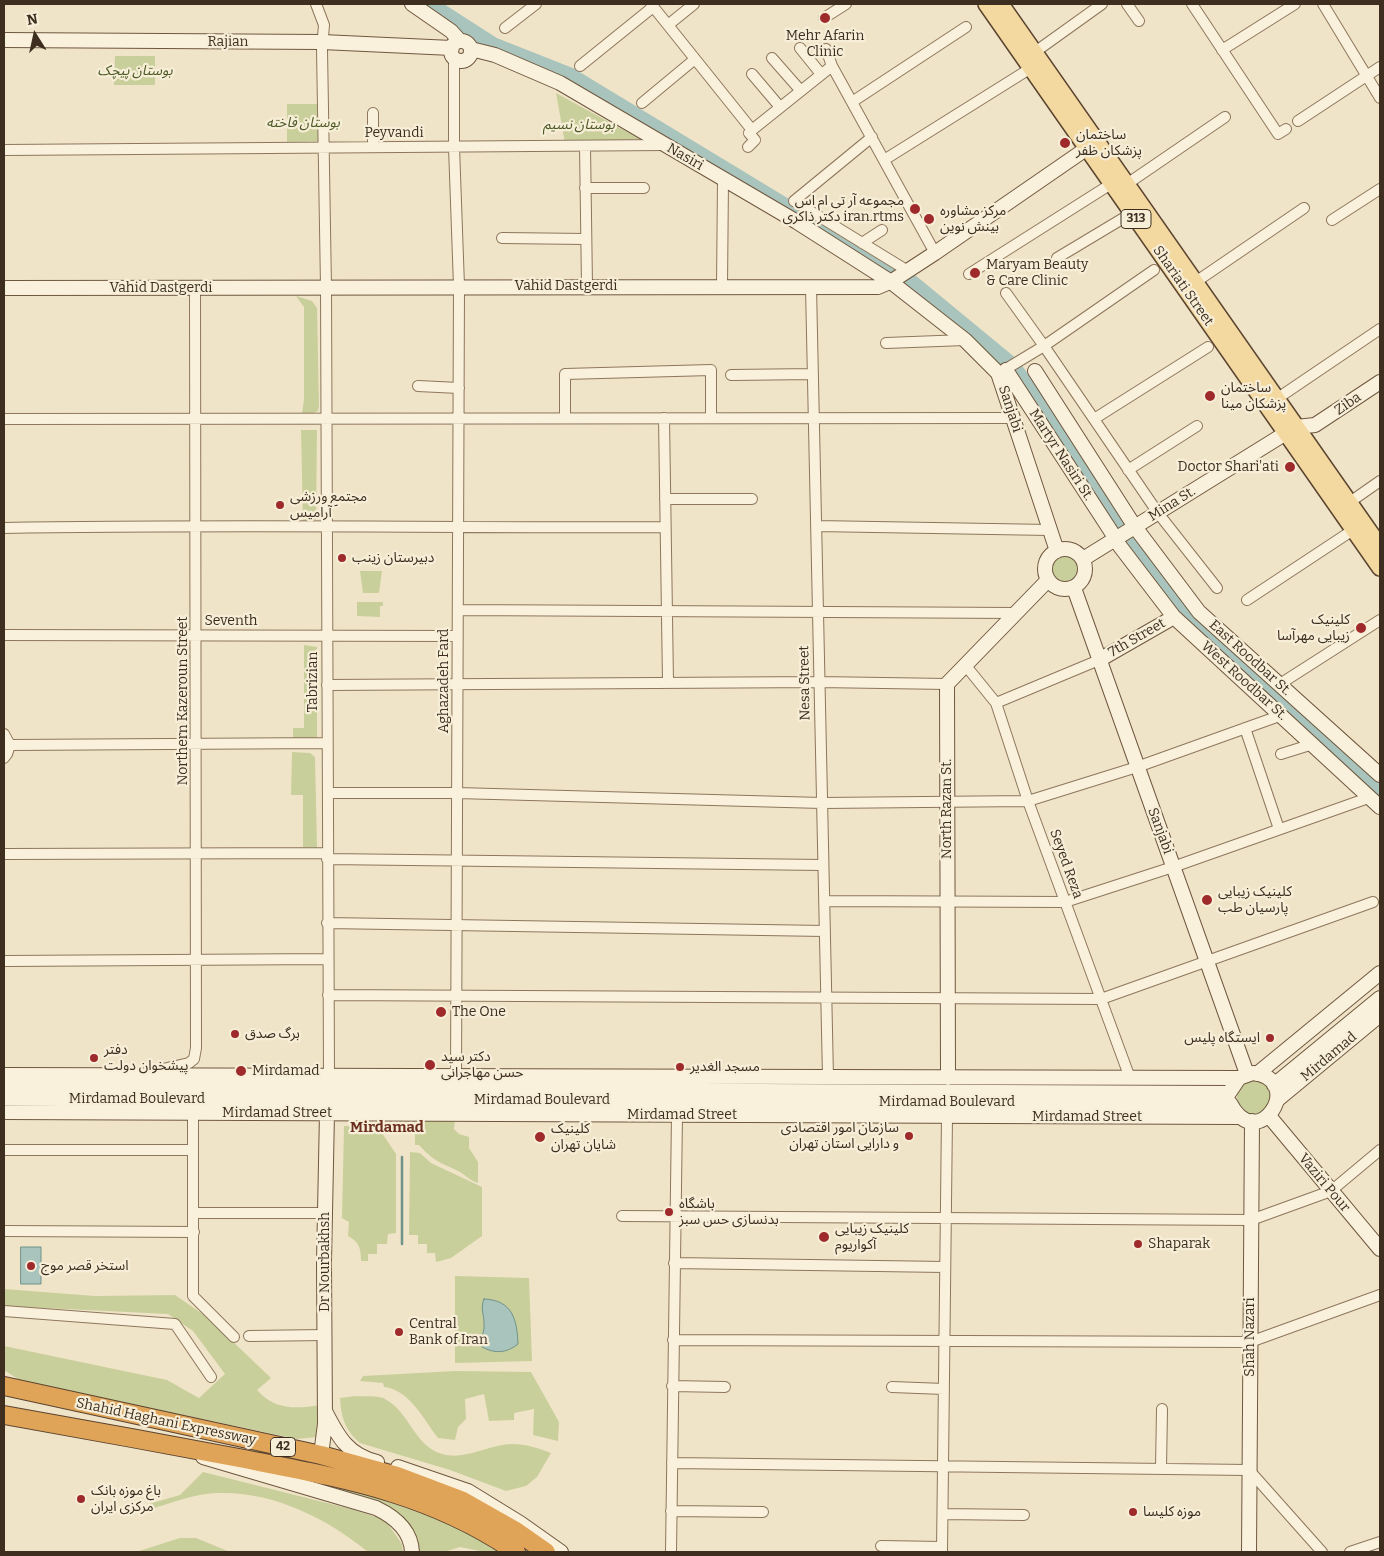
<!DOCTYPE html>
<html>
<head>
<meta charset="utf-8">
<style>
	body { margin:0 }
	#map { position:relative; width:1384px; height:1556px; overflow:hidden; background:#f0e4c8; font-family:Bitter,serif }
	canvas { display:block }
	.frame { position:absolute; inset:0; border:5px solid #3d2e20; pointer-events:none }
	.north { position:absolute; left:10px; top:10px; width:50px; height:50px; -webkit-text-stroke:4px #f7eed8; paint-order:stroke; rotate:350deg; font-size:14px; font-weight:700; line-height:20px; text-align:center; color:#3d2e20 }
	.north::after { content:''; display:block; margin:auto; width:18px; height:22px; background:#3d2e20; clip-path:polygon(50% 0,100% 100%,50% 72%,0 100%) }
</style>
</head>
<body>
<div id="map">
<canvas width="1384" height="1556"></canvas>
<div class="frame"></div>
<div class="north">N</div>
</div>
<script>
const ctx = document.querySelector('canvas').getContext('2d');
ctx.lineJoin = 'round';
function fillPath(path, color) { ctx.fillStyle = color; ctx.fill(path, 'evenodd'); }
function strokePath(path, color, width, dash) { ctx.strokeStyle = color; ctx.lineWidth = width; ctx.lineCap = dash ? 'butt' : 'round'; ctx.setLineDash(dash || []); ctx.stroke(path); }
function label(font, color, halo, rows, align = 'center') {
  ctx.font = font + ' Bitter,"Noto Sans Arabic",serif'; ctx.lineWidth = 4.5; ctx.setLineDash([]); ctx.textBaseline = 'middle'; ctx.strokeStyle = halo; ctx.fillStyle = color; for (const [text, x, y, turn = 0] of rows) {
    ctx.save(); ctx.translate(x, y); ctx.rotate((+turn || 0) * Math.PI / 180); ctx.textAlign = isNaN(turn) ? turn : align; if (halo) ctx.strokeText(text, 0, 0); ctx.fillText(text, 0, 0); ctx.restore();
  }
}
fillPath(new Path2D(`
	M115,56h40v29h-41z
	M556,93l84,46 -75,4z
	M287,104h33v37l-33,1z
	M296,296l16,5 5,7 2,98 -1,5 -10,4 -6,-1 2,-15v-92z
	M301,430h16l-1,90 -13,1z
	M1049 569a16 16 0 1 1 32 0a16 16 0 1 1-32 0Z
	M360,571h22l-3,22h-16z
	M357,602h26v4h-3v11l-23,-1z
	M304,645l13,2v93h-24v-12h11z
	M292,752l18,1 5,4 2,91 -14,-1v-52h-12z
	M1237 1097a17 17 0 1 1 34 0a17 17 0 1 1-34 0Z
	M455,1120l-1,9 5,5 10,3v11l9,14v21c-8,-2 -12,-8 -20,-12 -20,-10 -22,-8 -39,-26h-4v-15l8,-9z
	M344,1126l34,1 18,27v79l-8,1 -1,10h-10v10h-9v7h-7c0,-13 -2,-19 -13,-25l1,-14 -7,-4z
	M410,1152l10,1 11,10 51,24v49l-31,22 -15,4 -1,-9h-8v-9h-9v-9h-9z
	M455,1276l74,2 3,83 -77,2z
	M4,1289l91,7 80,-1 32,22 64,61 -14,12c17,20 39,19 63,15l-3,32 -20,2 -276,-58 -17,-11v-24l163,34 32,18 26,-24 -32,-43 -25,-17 -164,-8z
	M455,1371l76,1 28,50 -1,19 -25,-6 1,-26 -20,4v7l-25,1 -5,-27 -19,5 1,20 -8,8 -3,13 -17,-2c-15,-19 -28,-48 -54,-51l-1,-4 -23,-2 3,-5z
	M355,1396c8,1 23,-1 30,3 25,13 29,47 57,55 20,6 41,-6 60,-9 17,-3 33,2 49,8l-14,24 -11,9 -20,5 -56,-21 -90,-27c-15,-13 -19,-26 -20,-45z
	M203,1472l148,37 34,11 17,24 1,8h-35c-41,-34 -96,-61 -150,-59 -22,0 -46,10 -67,16l-2,-5 31,-9z
	M316,1483l85,19 33,10 73,40h-22l-25,-5 -16,5h-27l-7,-25 -28,-24 -69,-16z
	M180,1538h16l34,14h-94z`), '#c9cf9b');
const water = new Path2D(`
	M21,1247h20v37h-20z
	M484,1299c29,1 33,21 34,45 -11,9 -23,10 -36,3 -2,-9 3,-15 2,-24 0,-9 -4,-15 0,-24z`);
fillPath(water, '#a9c4bc');
strokePath(water, '#6f938a', 1);
strokePath(new Path2D(`
	M402,1157v87`), '#6f938a', 2.5);
strokePath(new Path2D(`
	M430,4l64,41 76,30 343,208 97,80 9,11 110,168 59,75 192,174`), '#a9c4bc', 15);
const street = new Path2D(`
	M316,4l8,21 -2,24 4,238 3,789
	M651,4l101,126
	M1127,4l12,17
	M1192,4l86,130 8,-5
	M1323,4l57,94
	M824,18l22,-14
	M668,25l26,-21
	M505,28l31,-24
	M800,48l21,26
	M826,49l6,17
	M1222,50l73,-46
	M1035,52l67,-48
	M772,58l29,33
	M454,59v88l5,139 -3,790
	M580,66l73,-59
	M752,74l28,33
	M852,102l114,-75
	M642,103l53,-44
	M1298,121l82,-54
	M752,130l80,-64 103,187
	M872,137l-78,64 114,70
	M585,146l2,140
	M373,147v-34
	M748,147l7,-7 -6,-7 3,-3
	M4,150l661,-5
	M884,160l147,-92
	M1127,184l98,-67
	M585,188h59
	M1332,220l48,-31
	M502,238l84,1
	M862,243l20,-13
	M1057,258l75,-45
	M969,274l142,-90
	M1197,281l107,-73
	M722,286l1,-106
	M811,287l17,790
	M1006,293l38,53 114,167 59,75
	M886,343l79,-3
	M1001,372l43,-26 110,-76
	M731,375l82,-1
	M418,386l41,2
	M1278,398l102,-69
	M565,418v-44l146,-4v48
	M664,418l4,264
	M4,419l1008,-1
	M1094,419l114,-72
	M1128,470l69,-44
	M665,499h87
	M1350,502l30,-21
	M816,526l234,4
	M4,528c220,-4 441,0 661,-1
	M1247,600l106,-70
	M458,610l559,3
	M4,635l453,1
	M966,666l30,37 32,98 102,277
	M1280,684l100,-64
	M327,685l492,-3 128,2
	M996,703l103,-43
	M1245,728l34,101
	M4,734l6,11 -3,9 -3,4
	M10,745l317,-2
	M1281,754l32,-10
	M328,793h129l365,10 206,-2 109,-34 145,-52
	M4,854l324,-1
	M327,859l496,6
	M824,901l241,1 108,-35 198,-70
	M327,923l498,8
	M4,961l324,-2
	M328,995l773,4 272,-97
	M154,1071l35,-8 5,-4 2,-11 -1,-761
	M193,1112v184l41,41
	M4,1150h189
	M194,1213h131
	M622,1216l629,4 80,-29 49,-41
	M4,1231l190,1
	M674,1263l271,4
	M4,1311l171,13 36,53
	M249,1336l76,-1
	M673,1340l577,2 130,-47
	M672,1386l53,1
	M892,1387l52,2
	M672,1463l577,7 73,82
	M1161,1468l1,-59
	M671,1511l92,1
	M943,1514l81,1
	M881,1546l61,1
	M671,1552l6,-437
	M942,1552l5,-436
	M1350,1552l30,-10`);
const secondary = new Path2D(`
	M412,4l39,27 9,10
	M4,40l318,2 130,6
	M451 51a10 10 0 1 1 20 0a10 10 0 1 1-20 0Z
	M471,49l24,6 65,28 237,139 94,60 74,58 33,33 59,178
	M4,288l874,-1 14,-6 43,-28 161,-111
	M1006,370l110,169
	M1035,371l100,156 64,85 181,163
	M1296,427l19,-2 65,-43
	M1119,545l55,72 206,190
	M1045 569a20 20 0 1 1 40 0a20 20 0 1 1-40 0Z
	M1083,559l203,-126
	M1074,588l173,486
	M1099,660l75,-43
	M1257,1074l123,-101
	M4,1075l1235,3
	M948,1078l-1,-394 101,-104
	M1274,1085l106,-87
	M4,1086l283,3 942,4 10,-15 14,-5c54,6 5,84 -23,30l-1226,-5
	M1277,1100l103,-85
	M4,1112l1236,5
	M1269,1116l111,133
	M325,1411c13,26 23,44 52,51
	M321,1455l4,-31 -1,-162 3,-149
	M203,1457l173,51c19,9 35,22 36,44
	M398,1467l70,24 52,32 41,29
	M1249,1552l3,-431`);
const primary = new Path2D(`
	M986,4l394,564
	M1001,4l379,542`);
const highway = new Path2D(`
	M4,1386l317,69 76,21 66,25 53,30 30,21
	M4,1415c78,14 157,28 235,43 101,20 190,34 277,94`);
strokePath(street, '#8d765c', 12);
strokePath(secondary, '#6f573f', 16);
strokePath(primary, '#5b4430', 18);
strokePath(highway, '#5b4430', 20);
strokePath(street, '#faf1dc', 10);
strokePath(secondary, '#faf1dc', 14);
strokePath(primary, '#f3d9a0', 15);
strokePath(highway, '#e0a458', 18);
for (const [x, y, r, color] of [
	[825,18,6,"#9e2a2b"],
	[1065,143,6,"#9e2a2b"],
	[915,209,6,"#9e2a2b"],
	[929,219,6,"#9e2a2b"],
	[975,273,6,"#9e2a2b"],
	[1210,396,6,"#9e2a2b"],
	[1290,467,6,"#9e2a2b"],
	[280,505,5,"#9e2a2b"],
	[342,558,5,"#9e2a2b"],
	[1361,628,6,"#9e2a2b"],
	[1207,900,6,"#9e2a2b"],
	[441,1012,6,"#9e2a2b"],
	[235,1034,5,"#9e2a2b"],
	[1270,1038,5,"#9e2a2b"],
	[94,1058,5,"#9e2a2b"],
	[430,1065,6,"#9e2a2b"],
	[680,1067,5,"#9e2a2b"],
	[241,1071,6,"#9e2a2b"],
	[909,1136,5,"#9e2a2b"],
	[540,1137,6,"#9e2a2b"],
	[669,1212,5,"#9e2a2b"],
	[824,1237,6,"#9e2a2b"],
	[1138,1244,5,"#9e2a2b"],
	[31,1266,5,"#9e2a2b"],
	[399,1332,5,"#9e2a2b"],
	[81,1499,5,"#9e2a2b"],
	[1133,1512,5,"#9e2a2b"]
]) { const dot = new Path2D(); dot.arc(x, y, r, 0, 2 * Math.PI); ctx.fillStyle = color; ctx.fill(dot); strokePath(dot, '#f7eed8', 2); }
for (const [x, y, w] of [
	[1136,219,30],
	[283,1447,25]
]) { const box = new Path2D(); box.roundRect(x - w / 2, y - 9.5, w, 19, 4); ctx.fillStyle = '#f7eed8'; ctx.fill(box); strokePath(box, '#3d2e20', 1); }
label('bold 12px', '#3d2e20', null, [
	["313",1136,219],
	["42",283,1447]
]);
label('14px', '#3d2e20', '#f7eed8', [
	["Mehr Afarin",825,36,"center"],
	["Clinic",825,52,"center"],
	["ساختمان",1076,135],
	["پزشکان ظفر",1076,151],
	["مجموعه آر تی ام اس",904,201,"right"],
	["دکتر ذاکری iran.rtms",904,217,"right"],
	["مرکز مشاوره",940,211],
	["بینش نوین",940,227],
	["Maryam Beauty",986,265],
	["& Care Clinic",986,281],
	["ساختمان",1221,388],
	["پزشكان مينا",1221,404],
	["Doctor Shari'ati",1279,467,"right"],
	["مجتمع ورزشی",290,497],
	["آرامیس",290,513],
	["دبیرستان زینب",352,558],
	["کلینیک",1350,620,"right"],
	["زیبایی مهرآسا",1350,636,"right"],
	["کلینیک زیبایی",1218,892],
	["پارسیان طب",1218,908],
	["The One",452,1012],
	["برگ صدق",245,1034],
	["ایستگاه پلیس",1260,1038,"right"],
	["دفتر",104,1050],
	["پیشخوان دولت",104,1066],
	["دکتر سید",441,1057],
	["حسن مهاجرانی",441,1073],
	["مسجد الغدیر",690,1067],
	["Mirdamad",252,1071],
	["سازمان امور اقتصادی",899,1128,"right"],
	["و دارایی استان تهران",899,1144,"right"],
	["کلینیک",551,1129],
	["شایان تهران",551,1145],
	["باشگاه",679,1204],
	["بدنسازی حس سبز",679,1220],
	["کلینیک زیبایی",835,1229],
	["آکواریوم",835,1245],
	["Shaparak",1148,1244],
	["استخر قصر موج",41,1266],
	["Central",409,1324],
	["Bank of Iran",409,1340],
	["باغ موزه بانک",91,1491],
	["مرکزی ایران",91,1507],
	["موزه کلیسا",1143,1512]
], 'left');
label('14px', '#3d2e20', '#f7eed8', [
	["Rajian",228,42],
	["Peyvandi",394,133],
	["Nasiri",685,157,30],
	["Vahid Dastgerdi",566,286],
	["Shariati Street",1183,286,55],
	["Vahid Dastgerdi",161,288],
	["Ziba",1348,404,-34],
	["Sanjabi",1010,409,72],
	["Martyr Nasiri St.",1061,455,57],
	["Mina St.",1172,504,-32],
	["Seventh",231,621],
	["7th Street",1137,638,-30],
	["East Roodbar St.",1250,658,42],
	["Aghazadeh Fard",444,681,-90],
	["West Roodbar St.",1244,681,42],
	["Tabrizian",313,682,-90],
	["Nesa Street",805,683,-91],
	["Northern Kazeroun Street",183,701,-90],
	["North Razan St.",947,809,-90],
	["Sanjabi",1160,831,70],
	["Seyed Reza",1066,864,70],
	["Mirdamad",1329,1057,-40],
	["Mirdamad Boulevard",137,1099],
	["Mirdamad Boulevard",542,1100],
	["Mirdamad Boulevard",947,1102],
	["Mirdamad Street",277,1113],
	["Mirdamad Street",682,1115],
	["Mirdamad Street",1087,1117],
	["Vaziri Pour",1324,1183,50],
	["Dr Nourbakhsh",325,1262,-90],
	["Shah Nazari",1250,1337,-90],
	["Shahid Haghani Expressway",166,1422,12]
]);
label('italic 14px', '#4d5a26', '#f7eed8', [
	["بوستان پیچک",135,71],
	["بوستان فاخته",303,123],
	["بوستان نسیم",579,125]
]);
label('bold 15px', '#6b2e1e', '#f7eed8', [
	["Mirdamad",387,1128]
]);
</script>
</body>
</html>
